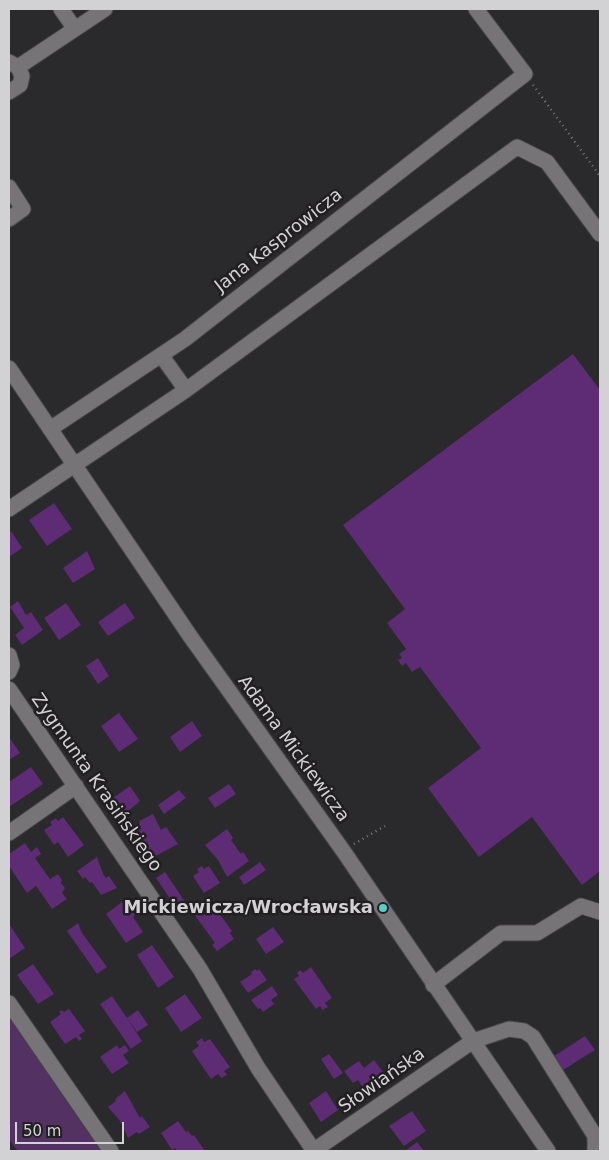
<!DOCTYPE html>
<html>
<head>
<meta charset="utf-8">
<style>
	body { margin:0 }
	#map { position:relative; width:609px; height:1160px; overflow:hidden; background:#2a292b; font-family:"DejaVu Sans",sans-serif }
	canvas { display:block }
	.frame { position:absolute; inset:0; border:10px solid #d2d1d3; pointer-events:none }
	.scale { position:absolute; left:15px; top:1122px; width:109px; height:22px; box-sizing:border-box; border:2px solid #d2d1d3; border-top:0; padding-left:6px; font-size:15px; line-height:18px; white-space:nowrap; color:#d2d1d3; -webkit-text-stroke:4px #211f22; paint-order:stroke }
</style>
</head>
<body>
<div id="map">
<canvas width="609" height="1160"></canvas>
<div class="frame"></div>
<div class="scale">50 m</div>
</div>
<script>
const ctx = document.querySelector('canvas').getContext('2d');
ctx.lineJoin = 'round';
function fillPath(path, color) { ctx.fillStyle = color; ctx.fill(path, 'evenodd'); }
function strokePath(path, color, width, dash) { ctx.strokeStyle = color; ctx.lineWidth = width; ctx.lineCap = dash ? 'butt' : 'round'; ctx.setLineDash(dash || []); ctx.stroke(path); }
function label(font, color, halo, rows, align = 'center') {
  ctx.font = font + ' "DejaVu Sans",sans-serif'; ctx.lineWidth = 5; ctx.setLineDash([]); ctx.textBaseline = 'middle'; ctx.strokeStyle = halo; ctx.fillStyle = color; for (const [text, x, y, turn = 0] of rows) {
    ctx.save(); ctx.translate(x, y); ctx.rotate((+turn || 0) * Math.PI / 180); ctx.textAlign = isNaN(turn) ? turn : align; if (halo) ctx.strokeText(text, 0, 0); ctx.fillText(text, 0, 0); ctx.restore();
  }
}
fillPath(new Path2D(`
	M9,1017l80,117 14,17h-85l-9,-11z`), '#533263');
fillPath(new Path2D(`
	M573,354l27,36v481l-18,14 -50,-68 -53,40 -51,-69 53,-40 -61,-81 -8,5 -6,-9 -4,3 -4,-6 4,-2 -3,-4 7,-5 -19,-26 18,-14 -62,-84z
	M54,503l18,26 -25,17 -18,-26z
	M11,531l11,17 -13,9v-24z
	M87,551l8,18 -22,14 -10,-15z
	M18,601l8,14 5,-3 12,18 -21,15 -7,-10 9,-7 -14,-21z
	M66,603l15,22 -22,15 -15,-22z
	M125,603l10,15 -27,18 -10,-14z
	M98,658l11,18 -11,8 -12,-18z
	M119,713l19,26 -19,13 -18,-26z
	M192,721l10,15 -22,16 -10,-15z
	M9,737l11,16 -11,7z
	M31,767l12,17 -34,23v-25z
	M229,784l7,10 -21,14 -7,-10z
	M130,786l10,15 -15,13 -12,-16z
	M179,790l7,8 -22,16 -6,-9z
	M153,814l8,16 5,-3 12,17 -24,13 -20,-29 6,-5 -1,-2z
	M63,817l21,28 -16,12 -10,-15 -4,3 -10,-15 8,-5 -2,-3 6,-4 2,3z
	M227,829l6,9 -2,2 10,14 2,-2 6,9 -22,16 -9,-17 -13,-15z
	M25,843l6,9 6,-5 4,7 -6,4 15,21 8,-5 4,6 -1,3 4,5 -3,5 5,6 -15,10 -16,-23 -9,7 -18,-27v-12z
	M97,857l6,17 3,4 3,-2 8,12 -16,7 -9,-13 -2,1 -5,-6 -2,2 -6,-8z
	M260,862l6,8 -22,15 -5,-8z
	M202,866l2,3 5,-3 11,17 -16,10 -11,-17 6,-4 -2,-3z
	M165,872l23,34 -9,6 -23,-34z
	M122,902l7,10 3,-2 4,5 -3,2 10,15 -17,11 -20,-29z
	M211,902l21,29 -2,2 4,6 -17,12 -5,-6 3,-2 -21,-29z
	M78,923l4,10 25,34 -10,7 -30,-43z
	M9,924l16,24 -16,11z
	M273,927l11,15 -18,12 -10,-15z
	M152,945l22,32 -16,11 -21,-33z
	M33,964l21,30 -16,10 -21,-29z
	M311,967l21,31 -7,5 3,4 -6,3 -2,-4 -4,3 -22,-30 5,-3 -2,-3 3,-3 3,3z
	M255,969l2,2 2,-2 8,11 -19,13 -8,-11 12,-8 -1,-2z
	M272,986l6,9 -7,5 3,4 -11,8 -3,-4 -2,1 -7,-9z
	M185,994l17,24 -21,14 -16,-24z
	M112,996l15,22 11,-8 10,15 -11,7 -10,-14 15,23 -11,8 -31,-45z
	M69,1009l16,22 -6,4 3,4 -3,2 -3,-4 -11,7 -15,-22 11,-8 -2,-2 3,-2 2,2z
	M585,1036l10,14 -35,22 -9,-14z
	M202,1038l2,4 6,-3 20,28 -6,4 3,4 -6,3 -3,-4 -7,5 -19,-28 7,-5 -3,-4z
	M117,1045l2,4 6,-4 4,6 -6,4 6,8 -17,11 -12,-17z
	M329,1054l14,19 -9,6 -13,-20z
	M374,1060l9,12v5l-18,14 -7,-11 -5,3 -9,-12 15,-10 5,7z
	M125,1091l15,27 2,-2 8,11 -11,7 -2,-2 -9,6 -8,-17 -12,-14 8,-6 -1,-2z
	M326,1091l12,19 -17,12 -12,-19z
	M412,1111l14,20 -22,15 -15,-20z
	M178,1121l8,11 2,-1 4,5 2,-1 11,16h-28l-2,-3 -3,2 -11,-17z
	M417,1142l7,9h-19z`), '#5e2b75');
const minor = new Path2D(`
	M75,29l30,-20
	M9,62l9,5 4,9 -2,9 -11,7
	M18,67l57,-38 -14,-20
	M9,187l14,22 -14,10
	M161,355l25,35 331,-243 30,15 53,72
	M9,368l181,268 154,216 204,299
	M50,429l135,-90 340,-265 -49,-65
	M9,509l177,-119
	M9,655l3,10 -3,7
	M9,689l191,280 58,99 56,83
	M9,833l67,-47
	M433,985l68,-52h36l44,-27 19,6
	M9,1003l102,148
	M313,1151l160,-110 36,-12 15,2 9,6 62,99v15`);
strokePath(minor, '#484749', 17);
strokePath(new Path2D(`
	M533,85l67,91
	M354,844l31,-18`), '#7a797b', 2.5, [1, 4]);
strokePath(minor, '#767477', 15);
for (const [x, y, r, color] of [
	[383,908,5,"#57cec2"]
]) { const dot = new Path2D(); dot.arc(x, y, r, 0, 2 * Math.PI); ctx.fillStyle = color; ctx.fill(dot); strokePath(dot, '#211f22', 2); }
label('18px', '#d2d1d3', '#211f22', [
	["Jana Kasprowicza",279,241,-38],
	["Adama Mickiewicza",293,749,54],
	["Zygmunta Krasińskiego",96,783,55],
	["Słowiańska",382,1081,-35]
]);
label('bold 18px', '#d2d1d3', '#211f22', [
	["Mickiewicza/Wrocławska",373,908]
], 'right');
</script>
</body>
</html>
